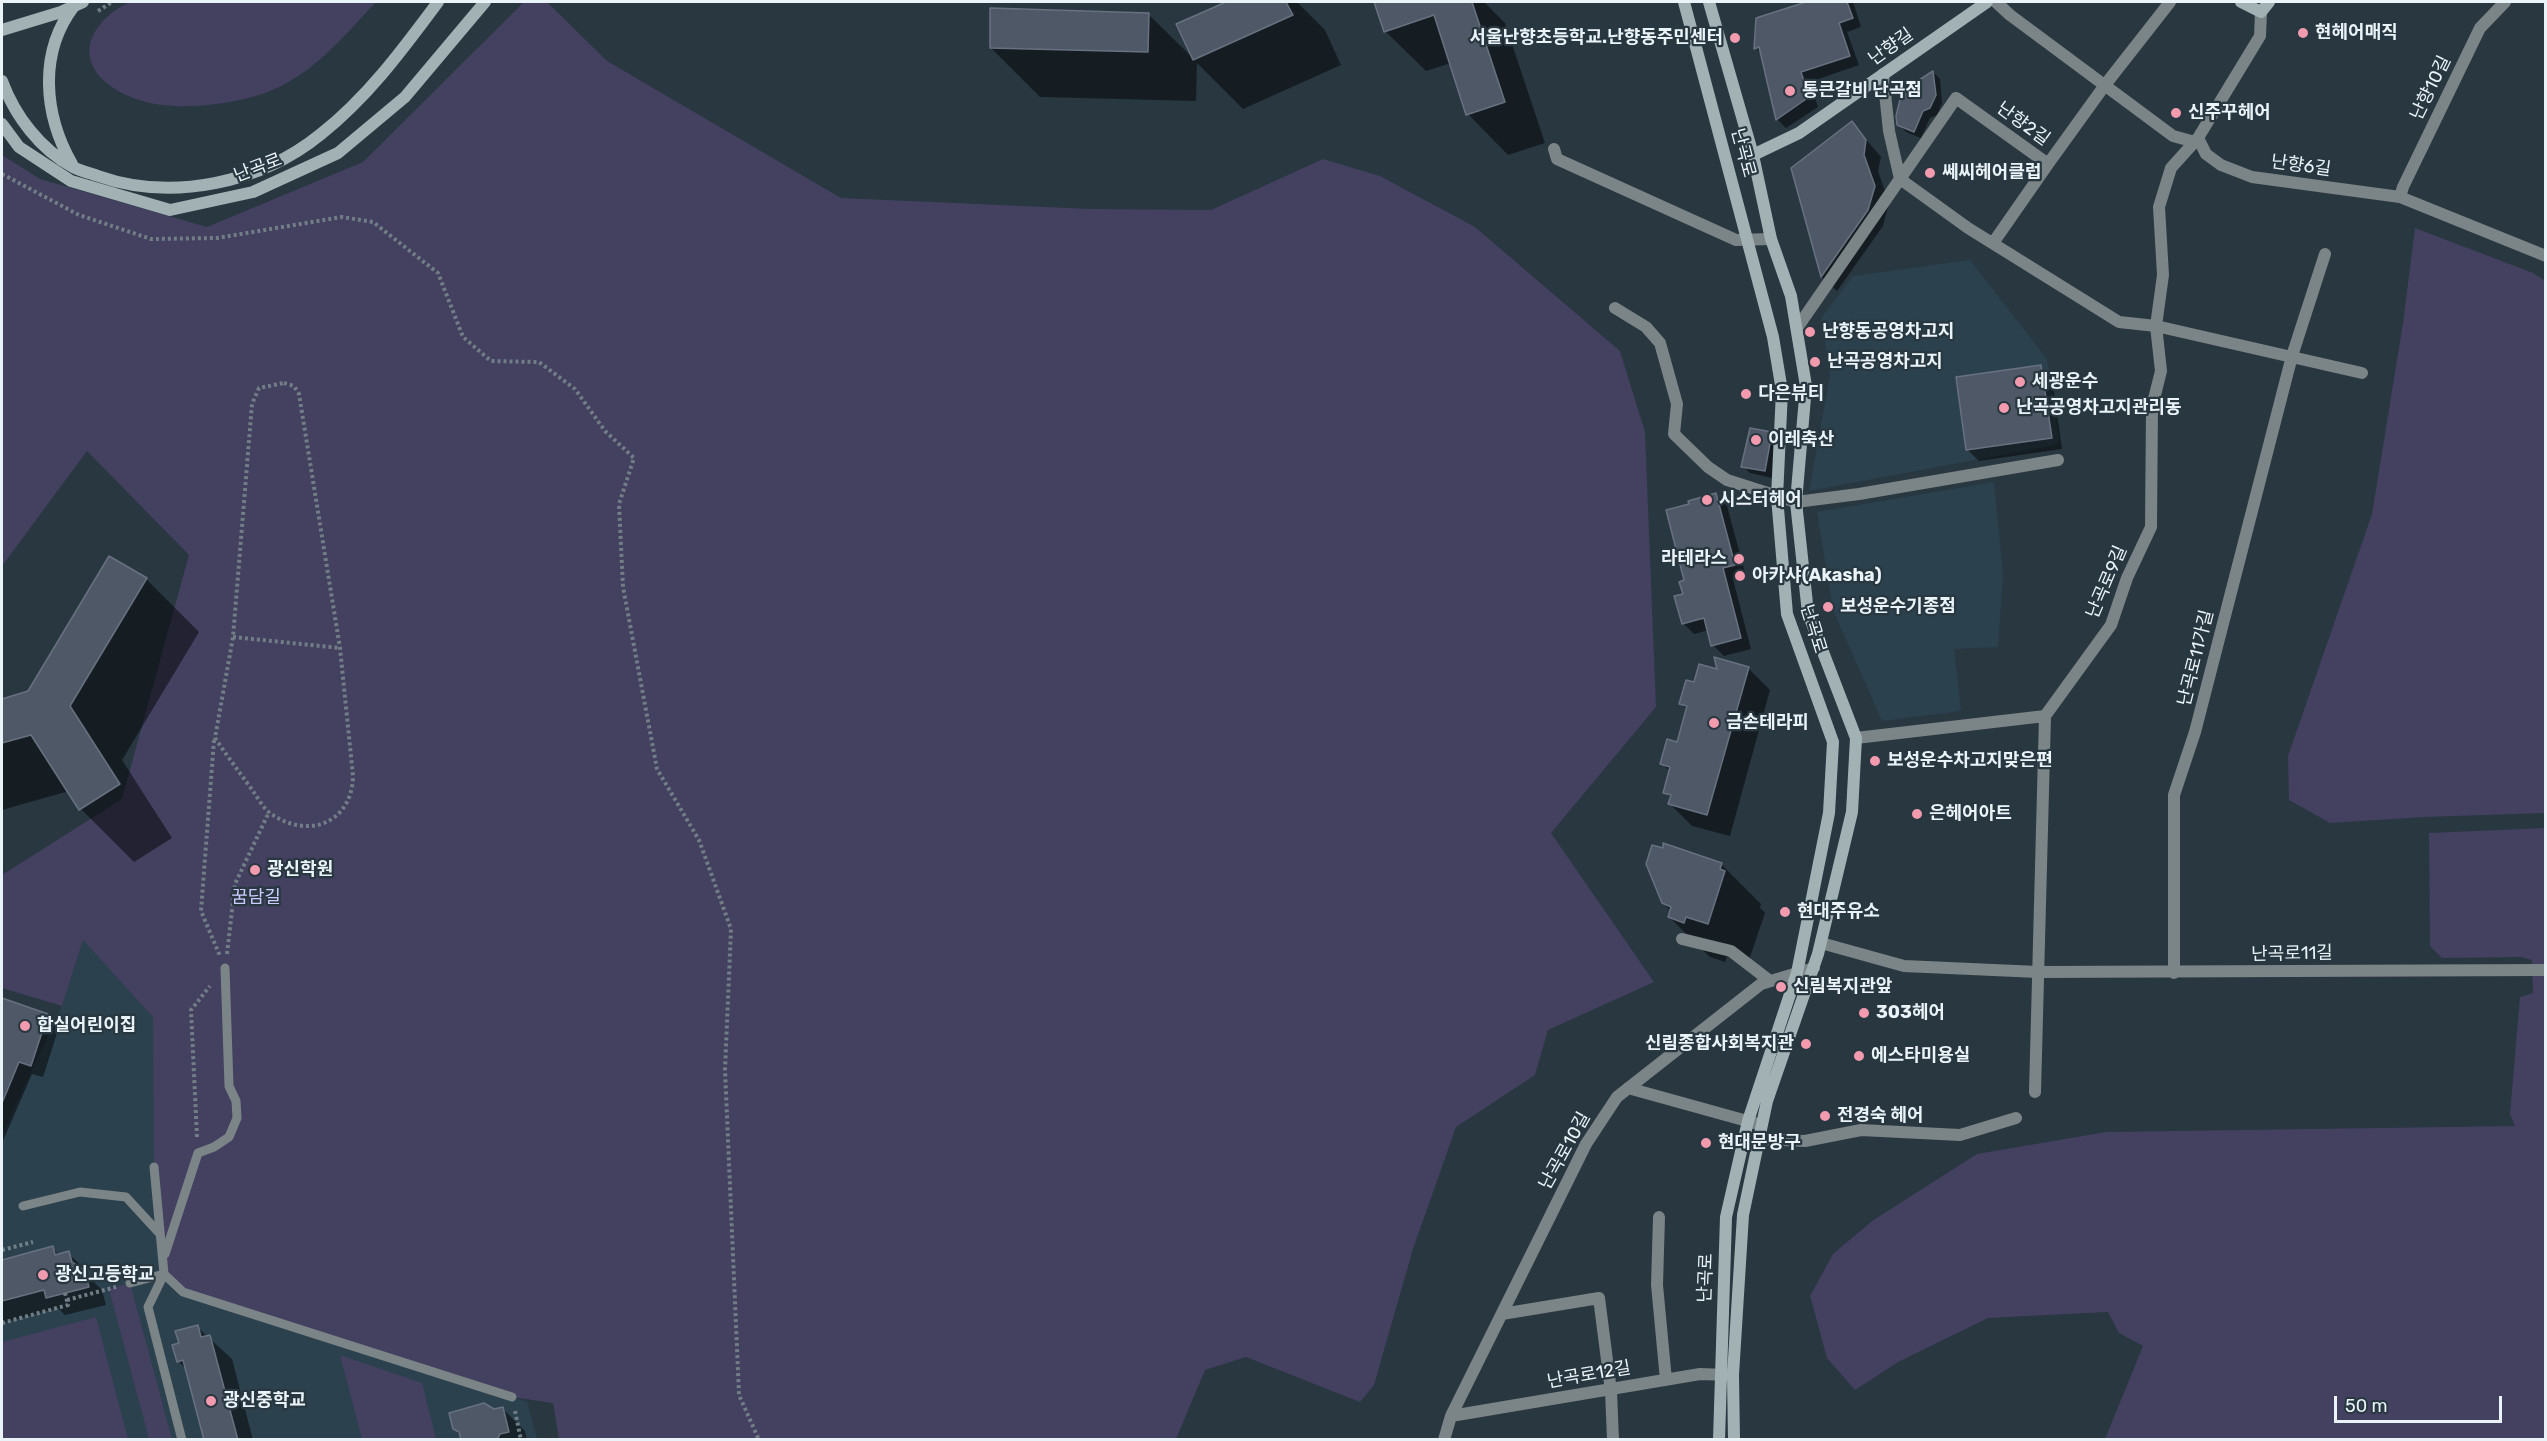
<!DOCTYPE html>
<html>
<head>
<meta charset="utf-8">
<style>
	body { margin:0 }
	#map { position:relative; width:2547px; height:1441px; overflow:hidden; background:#283740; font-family:Rubik,sans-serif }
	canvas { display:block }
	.frame { position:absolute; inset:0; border:3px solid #e9f3f8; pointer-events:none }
	.scale { position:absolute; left:2334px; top:1396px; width:168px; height:27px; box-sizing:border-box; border:3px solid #e9f3f8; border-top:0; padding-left:8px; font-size:18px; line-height:21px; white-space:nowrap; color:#e9f3f8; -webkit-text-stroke:4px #283740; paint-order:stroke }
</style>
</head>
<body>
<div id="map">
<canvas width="2547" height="1441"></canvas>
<div class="frame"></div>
<div class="scale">50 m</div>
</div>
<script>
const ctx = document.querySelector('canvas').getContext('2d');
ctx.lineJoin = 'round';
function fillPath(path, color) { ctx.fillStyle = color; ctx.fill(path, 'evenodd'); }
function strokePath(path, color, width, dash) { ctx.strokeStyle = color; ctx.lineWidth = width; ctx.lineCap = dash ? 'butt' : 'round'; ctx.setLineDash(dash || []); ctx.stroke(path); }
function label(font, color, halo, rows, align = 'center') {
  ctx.font = font + ' Rubik,"Noto Sans KR",sans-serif'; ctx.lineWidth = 4.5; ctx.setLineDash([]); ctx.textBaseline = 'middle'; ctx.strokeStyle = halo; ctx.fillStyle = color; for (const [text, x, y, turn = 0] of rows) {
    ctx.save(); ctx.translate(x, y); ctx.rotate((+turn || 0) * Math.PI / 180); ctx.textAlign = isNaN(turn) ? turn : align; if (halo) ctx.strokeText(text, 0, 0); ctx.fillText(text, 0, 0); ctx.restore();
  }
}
fillPath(new Path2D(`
	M1970,260l77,99 13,85 -251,47 21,-116 -9,-57 32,-42z
	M238,377l274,1020 15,5 10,37h-535v-305l60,-128 21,-66z
	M1994,482l9,92 -5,73 -44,2 7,62 -79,10 -49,-111 -16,-98z`), '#2b414e');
fillPath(new Path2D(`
	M129,2h247c-33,35 -64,74 -111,91 -34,12 -91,19 -126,7 -60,-20 -68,-67 -10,-98z
	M524,2h23l60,59 234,137 250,11 120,1 112,-51 57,17 95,51 145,124 25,81 11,275 -105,126 103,149 -106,48 -13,45 -79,52 -43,122 -39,136 -14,17 -114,-45 -41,13 -29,69h-617l-6,-36 -41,-6 -329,-105 -19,-18 -10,-107 -1,-150 -70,-77 -21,66 -60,-18v-113l120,-76 67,-244 -102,-104 -85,115v-411l38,24 167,48 156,-65z
	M2415,228l118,45 12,8v532l-121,4 -94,6 -41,-23 -1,-44 84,-242 31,-191z
	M2545,828v611h-440l38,-93 -24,-13 -11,-21 -120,6 -90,44 -43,28 -28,-32 -17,-62 23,-42 39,-33 105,-67 129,-22 409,-6 -5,-12 10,-117 13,-4 -1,-33 -11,-3 -79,1 -12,-12 -1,-113z
	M130,1283l42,156h-23l-40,-150z
	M96,1317l32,122h-126v-97z
	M340,1355l82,28 14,56h-74z`), '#434060');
fillPath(new Path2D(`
	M1230,2h67l28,28 16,35 -98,44 -46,-46 -1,38 -156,-4 -49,-49 157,-34 46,45 -16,-34z
	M1376,2h108l21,21 40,120 -37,12 -40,-41 -17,-51 -25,8 -41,-40z
	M1801,2h52l8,25 -14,5 12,33 -49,17 8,25 -32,21 -9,-9 -14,-63 -7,-8 1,-29 46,-15z
	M1933,72l7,7 2,24 -5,12 -7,3 -9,20 -15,-6 -8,-8z
	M1852,123l29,34 -3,14 11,32 -6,23 -46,65 -15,-14 -30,-109z
	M2041,367l11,11 10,71 -83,12 -11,-11z
	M1771,434l7,7 -6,37 -22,-5 -7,-7z
	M1716,495l11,11 19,70 -13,3 18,70 -27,7 -11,-11 -4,-15 -15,4 -11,-11 3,-42z
	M146,579l53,53 -77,128 50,78 -38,24 -53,-53 -12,-18 -67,19v-109l27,-8z
	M1748,668l22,22 -40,146 -38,-10 -22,-22 1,-6 -6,-6 6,-20 -9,-8 16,-20 10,-34 -7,-7 14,-19z
	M1665,850l56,14 40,40 -1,4 5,5 -17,50 -21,-7 -2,6 -15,-5 -41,-40 2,-6 -8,-8z
	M2,1000l45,15 12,12 -16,50 -11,-3 -30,69z
	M52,1248l7,7 9,-2 18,17 2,6 14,14 4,15 -41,10 -7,-7 -56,15v-61z
	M197,1327l35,32 21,81h-48l-18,-70 -9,-9 2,-17z
	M502,1408l23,23 2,9h-64l-8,-11z`), '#0007');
const building = new Path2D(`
	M1226,2h60l7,13 -100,45 -17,-36z
	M1374,2h98l33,100 -39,13 -32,-100 -50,17z
	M1806,2h41l6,16 -14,5 11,33 -49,16 8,25 -33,23 -17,-73 -5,2 2,-31z
	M990,8l159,5 -1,39 -158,-4z
	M1933,71l3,24 -6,13 -7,3 -9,21 -17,-7 -1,-9 6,-25z
	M1852,121l14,19 -2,15 11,31 -7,24 -47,67 -30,-109z
	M2041,365l11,73 -86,12 -10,-73z
	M1750,428l22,4 -7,39 -24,-4z
	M1716,493l19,72 -12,3 18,70 -30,8 -7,-28 -22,6 -8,-28 9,-2 -4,-12 5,-2 -18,-70 23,-6 -1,-3z
	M109,556l38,22 -77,128 50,78 -41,26 -48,-75 -29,8v-44l26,-8z
	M1714,657l35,10 -42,148 -39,-11 3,-9 -8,-2 7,-26 -10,-3 7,-25 10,3 10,-36 -8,-2 7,-24 8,2 5,-18 18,5z
	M1663,843l59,20 -2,6 5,2 -17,53 -22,-7 -2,6 -16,-6 3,-10 -9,-4 -16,-39 6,-19 11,3z
	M2,998l46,16 -17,52 -12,-4 -17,41z
	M53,1246l2,9 14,-4 3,11 12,8 5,17 -43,11 -2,-8 -42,11v-41z
	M198,1325l3,12 9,-2 28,105h-34l-21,-80 -6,2 -5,-17 7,-2 -4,-12z
	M484,1403l10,6 9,-2 6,25 -9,2 -3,6h-36l-2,-8 -6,-3 -4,-16z`);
fillPath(building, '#4f5866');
strokePath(building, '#687180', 1.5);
strokePath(new Path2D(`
	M98,11l14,-9
	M2,174l77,41 72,24 66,-1 125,-21 31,5 65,51 25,64 28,24 48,1 36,27 30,42 29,27 -15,46 4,83 34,182 42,71 32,89 -6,141 14,325 20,45
	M284,383l10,3 5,8 41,254 13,128c-1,48 -46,64 -83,37 -7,-5 -12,-15 -17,-22 -13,-18 -26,-35 -38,-53l18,-101 19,-233 7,-16z
	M233,637l107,11
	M214,740l-13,171 19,45
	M227,954l8,-70 34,-72
	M197,1137l-6,-127 19,-24
	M2,1250l31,-8
	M87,1279l34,-9
	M67,1300l49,-13
	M2,1323l66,-18 -3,-12
	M515,1411l6,29`), '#717e86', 4, [3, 3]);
strokePath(new Path2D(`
	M154,1167l10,107 19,18 329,105
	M23,1206l57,-14 46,5 34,37
	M165,1254l33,-101 16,-6 15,-10 8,-19 -1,-17 -7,-15 -4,-118
	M164,1274l-16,33 34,133
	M130,1283l34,-9`), '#7b8486', 9);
strokePath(new Path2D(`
	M1996,2l14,13 163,121 22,6
	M2261,12l-1,24 -62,102 8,16 15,11 31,12 148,20 146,59
	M1883,74l6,57 11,48 68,49 151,94 37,4 206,47
	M1554,149l3,10 179,81 35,-1
	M2048,164l57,-79 65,-83
	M2400,197l3,-10 77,-159 25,-26
	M1615,308l31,19 14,16 17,61 -3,30 34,33 19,13 69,22 63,-8 199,-34
	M1797,328l159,-230 92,66 -55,79
	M1856,738l189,-22 66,-91 16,-47 24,-51 1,-120 9,-36 -5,-45 7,-51 -4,-68 12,-39 27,-30
	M1682,939l49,12 39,30
	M1821,943l83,23 134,6 508,-2
	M2174,973v-178l21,-63 97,-376 33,-102
	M1628,1088l130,36
	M2035,1092l10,-376
	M1759,1139l46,2 56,-11 99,5 56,-17
	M1659,1217l-2,68 9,95
	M1502,1314l97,-16 12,93 2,49
	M1451,1416l249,-42 29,1
	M1444,1440l7,-24 135,-272 31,-47 144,-113 53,-16`), '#7b8486', 12);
strokePath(new Path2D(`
	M1684,2l89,335 9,54 -5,106 10,117 46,128 -4,71 -32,160 -49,148 -22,96 -7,223
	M1709,2l44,153 18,84 20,57 15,90 -10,116 12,111 48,125 -4,74 -34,142 -51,147 -24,114 -10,160 1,65
	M2241,2l20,10 8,-10
	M2,30l59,-18 22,-10
	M2,81c13,35 38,68 71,86 7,4 17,6 25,9 74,26 163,7 223,-42 47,-37 82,-85 117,-132
	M2,124l17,23 52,34 99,29 83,-18 85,-39 67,-56 80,-95
	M1753,155l46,-22 188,-131
	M72,164c-28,-49 -34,-111 2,-158`), '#a2b2b4', 12);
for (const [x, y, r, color] of [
	[2303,33,6,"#f29aae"],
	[1735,38,6,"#f29aae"],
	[1790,91,6,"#f29aae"],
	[2176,113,6,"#f29aae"],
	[1930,173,6,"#f29aae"],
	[1810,332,6,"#f29aae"],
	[1815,362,6,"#f29aae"],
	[2020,382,6,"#f29aae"],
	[1746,394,6,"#f29aae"],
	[2004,408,6,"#f29aae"],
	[1756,440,6,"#f29aae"],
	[1707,500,6,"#f29aae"],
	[1739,559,6,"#f29aae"],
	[1740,576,6,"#f29aae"],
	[1828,607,6,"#f29aae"],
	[1714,723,6,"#f29aae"],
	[1875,761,6,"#f29aae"],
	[1917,814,6,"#f29aae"],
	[255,870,6,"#f29aae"],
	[1785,912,6,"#f29aae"],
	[1781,987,6,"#f29aae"],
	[1864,1013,6,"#f29aae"],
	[25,1026,6,"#f29aae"],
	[1806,1044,6,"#f29aae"],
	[1859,1056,6,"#f29aae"],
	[1825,1116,6,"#f29aae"],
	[1706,1143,6,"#f29aae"],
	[43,1275,6,"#f29aae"],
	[211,1401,6,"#f29aae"]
]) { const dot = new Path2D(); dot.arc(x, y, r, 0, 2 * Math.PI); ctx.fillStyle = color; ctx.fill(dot); strokePath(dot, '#283740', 2); }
label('bold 18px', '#e9f3f8', '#283740', [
	["현헤어매직",2315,33],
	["서울난향초등학교.난향동주민센터",1723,38,"right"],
	["통큰갈비 난곡점",1802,91],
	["신주꾸헤어",2188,113],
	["쎄씨헤어클럽",1942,173],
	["난향동공영차고지",1822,332],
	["난곡공영차고지",1827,362],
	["세광운수",2032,382],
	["다은뷰티",1758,394],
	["난곡공영차고지관리동",2016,408],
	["이레축산",1768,440],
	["시스터헤어",1719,500],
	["라테라스",1727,559,"right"],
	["아카샤(Akasha)",1752,576],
	["보성운수기종점",1840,607],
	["금손테라피",1726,723],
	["보성운수차고지맞은편",1887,761],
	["은헤어아트",1929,814],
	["광신학원",267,870],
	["현대주유소",1797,912],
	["신림복지관앞",1793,987],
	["303헤어",1876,1013],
	["합실어린이집",37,1026],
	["신림종합사회복지관",1794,1044,"right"],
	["에스타미용실",1871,1056],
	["전경숙 헤어",1837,1116],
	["현대문방구",1718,1143],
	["광신고등학교",55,1275],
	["광신중학교",223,1401]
], 'left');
label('18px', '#e9f3f8', '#283740', [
	["난향길",1891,47,-35],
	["난향10길",2431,88,-64],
	["난향2길",2023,124,36],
	["난곡로",1743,153,75],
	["난향6길",2301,166,8],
	["난곡로",258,168,-21],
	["난곡로9길",2107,582,-67],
	["난곡로",1813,629,73],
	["난곡로11가길",2196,658,-76],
	["난곡로11길",2292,954,-1],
	["난곡로10길",1565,1151,-61],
	["난곡로",1706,1278,-88],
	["난곡로12길",1589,1375,-10]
]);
label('18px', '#cdcaff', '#283740', [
	["꿈담길",256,898]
]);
</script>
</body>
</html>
